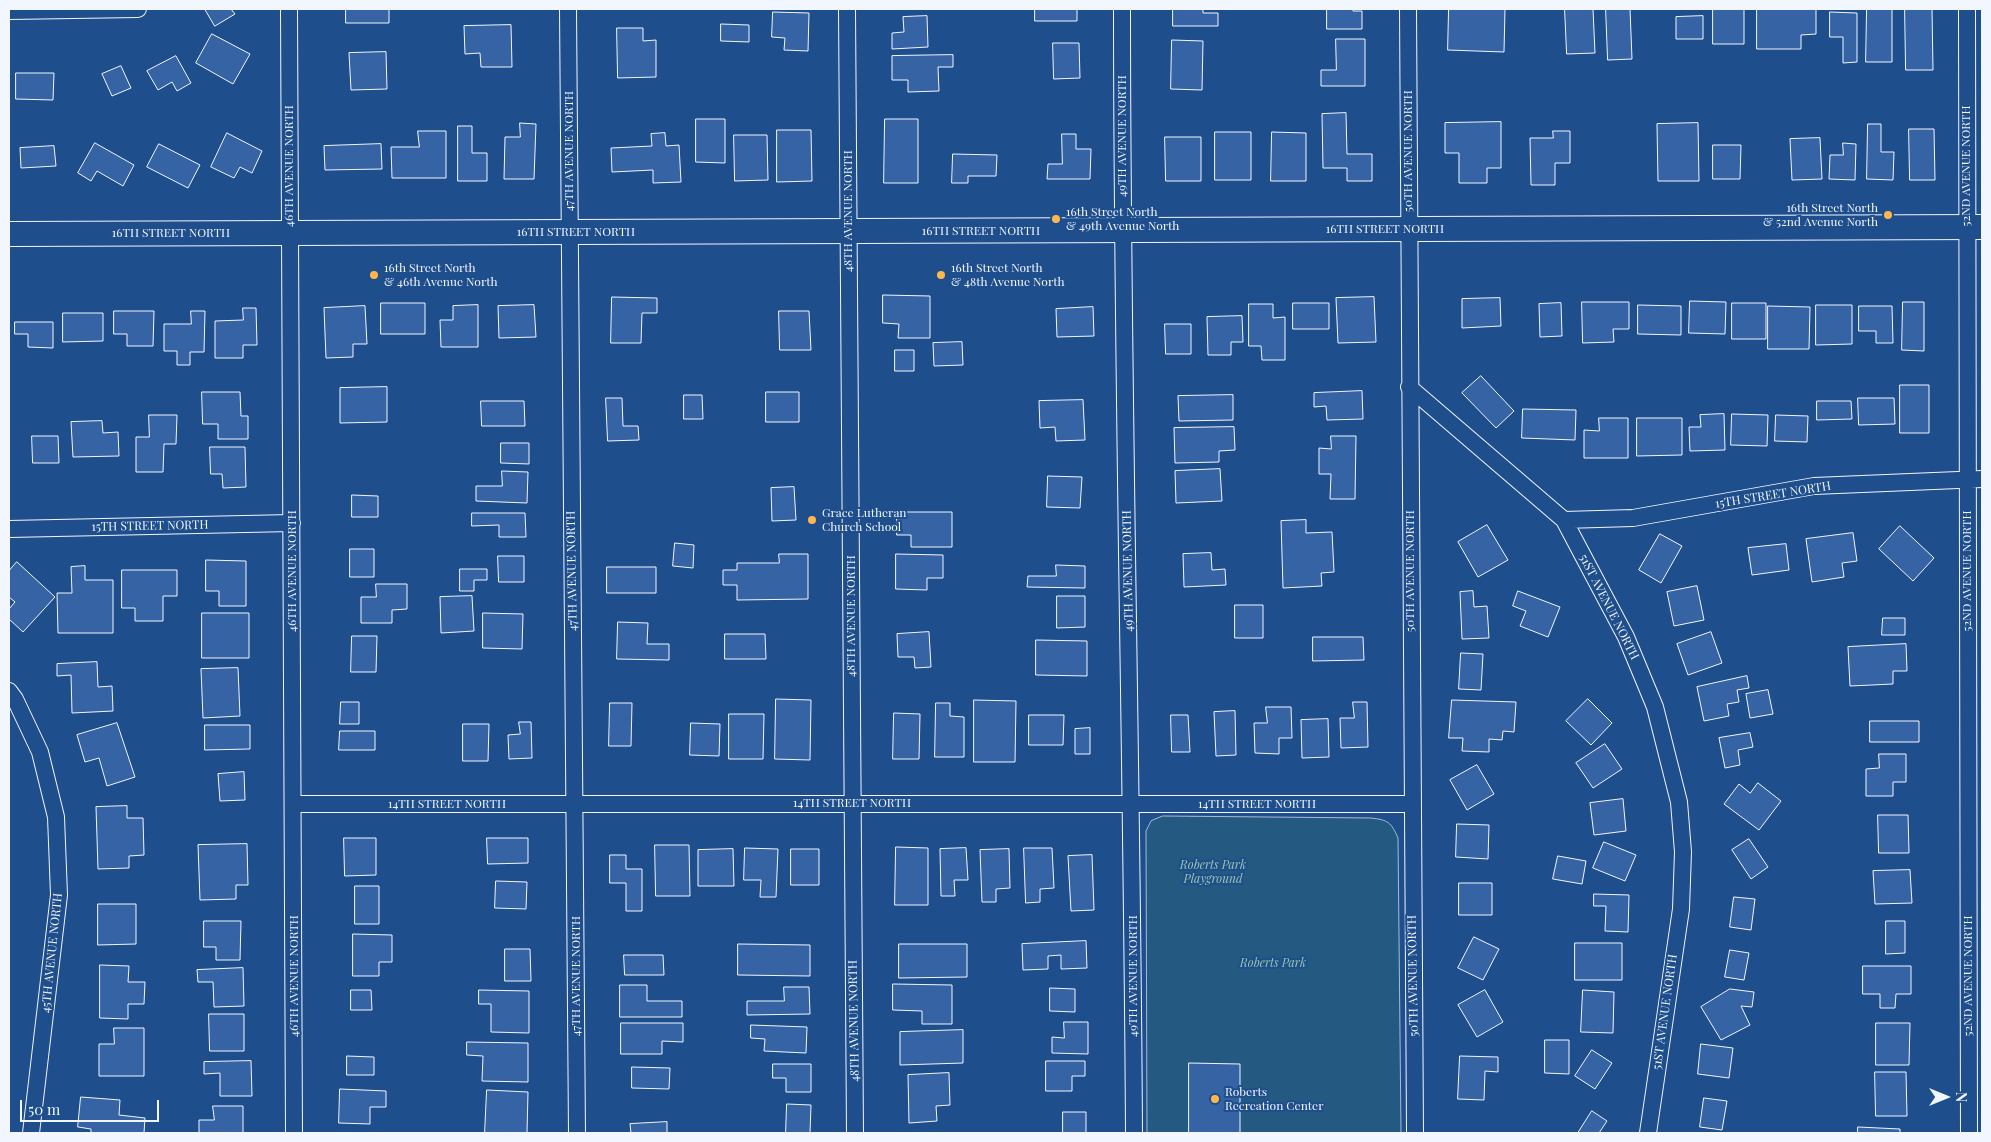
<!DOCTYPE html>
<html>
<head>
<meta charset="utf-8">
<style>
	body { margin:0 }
	#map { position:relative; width:1991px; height:1142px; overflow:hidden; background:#1f4e8c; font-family:"Playfair Display",serif }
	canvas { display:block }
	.frame { position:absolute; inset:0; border:10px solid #f2f6ff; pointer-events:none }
	.north { position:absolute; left:1921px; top:1072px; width:50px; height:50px; -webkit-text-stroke:4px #1f4e8c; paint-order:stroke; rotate:90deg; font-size:14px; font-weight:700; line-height:20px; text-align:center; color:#f2f6ff }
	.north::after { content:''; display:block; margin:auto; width:18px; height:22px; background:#f2f6ff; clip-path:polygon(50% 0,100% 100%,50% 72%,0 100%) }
	.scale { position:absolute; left:20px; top:1100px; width:139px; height:22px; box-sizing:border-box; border:2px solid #f2f6ff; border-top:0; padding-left:6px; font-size:15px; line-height:18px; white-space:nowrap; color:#f2f6ff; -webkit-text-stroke:4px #1f4e8c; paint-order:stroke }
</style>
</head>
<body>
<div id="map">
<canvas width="1991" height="1142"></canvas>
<div class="frame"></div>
<div class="north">N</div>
<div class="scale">50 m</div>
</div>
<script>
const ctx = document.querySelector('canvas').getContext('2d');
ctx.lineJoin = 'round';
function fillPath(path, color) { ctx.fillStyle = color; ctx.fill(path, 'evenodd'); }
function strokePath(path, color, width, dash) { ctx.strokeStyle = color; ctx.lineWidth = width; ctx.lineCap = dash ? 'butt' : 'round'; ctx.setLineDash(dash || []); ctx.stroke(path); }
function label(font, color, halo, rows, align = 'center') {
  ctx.font = font + ' "Playfair Display",serif'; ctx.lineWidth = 4; ctx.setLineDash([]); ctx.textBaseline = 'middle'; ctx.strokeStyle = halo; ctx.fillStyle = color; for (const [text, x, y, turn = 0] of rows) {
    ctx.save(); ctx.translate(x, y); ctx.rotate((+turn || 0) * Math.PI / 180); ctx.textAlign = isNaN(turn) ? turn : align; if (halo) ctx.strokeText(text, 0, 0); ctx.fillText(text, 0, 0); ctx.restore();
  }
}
const green = new Path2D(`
	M1163,816l208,2c17,2 20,4 27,20l3,295h-254l-1,-302 5,-10z`);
fillPath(green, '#245a82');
strokePath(green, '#a8bbd7', 1);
const building = new Path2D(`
	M205,9h26l4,5 -20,12z
	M346,9h43v14h-43z
	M1035,9h42v12h-42z
	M1173,9h30v4h15v13h-45z
	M1327,9h26v2h9v18h-35z
	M1449,9h56l-1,43 -56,-2z
	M1565,9h28l2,44 -28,1z
	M1606,9h24l2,50 -24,1z
	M1713,9h31v35h-31z
	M1757,9h59v25l-15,1v14h-44z
	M1867,9h25v53h-26z
	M1905,9h27l1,61h-27z
	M773,12l36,1 -1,38 -24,-1 1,-12 -13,-1z
	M1830,12l27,1v49l-14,1v-26h-13z
	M927,16l1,31 -36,2v-16l12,-1 -1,-15z
	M1703,16v23h-27v-22z
	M721,24l28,1v17l-28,-1z
	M511,25l1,42h-31l-1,-14 -15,1 -1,-28z
	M617,28h26v13l13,-1v37l-38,1z
	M212,34l38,20 -17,30 -37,-21z
	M1336,39h29v47h-44v-16h15z
	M1172,40l31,1 -1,49 -31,-1z
	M1053,43h26l1,35 -26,1z
	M386,52l1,37 -36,1 -2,-37z
	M953,55v12h-15l1,24 -31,1v-12h-16v-24z
	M176,56l15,27 -14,8 -5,-9 -14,8 -11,-19z
	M121,66l10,22 -19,8 -10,-22z
	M16,73h38l-1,27 -37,-1z
	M1346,113l1,41h25v27h-25v-13h-24l-1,-54z
	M696,119h29v44l-29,-1z
	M885,119h33v64h-34z
	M1501,122v46h-14v15h-28v-30h-14v-30z
	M520,123l16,1 -2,55h-30l1,-42h15z
	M1698,123l1,58h-41l-1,-57z
	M1868,124h13v28h13l-1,28 -26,-1z
	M458,126h14v27h15v28h-29z
	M1909,129h25l1,51h-25z
	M777,130h34l1,51 -35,1z
	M418,131h28v47h-54l-1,-31h28z
	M1553,131h17v32h-15v22h-24l-1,-47h23z
	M1215,132h36v48h-36z
	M1272,132l34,1v48h-35z
	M227,133l35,18 -10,22 -12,-6 -6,11 -23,-11z
	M665,133l1,13 13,-1 2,37 -28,1v-13l-41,2 -1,-24 41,-2 -1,-12z
	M1062,134h14v15h15l-1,30h-43l1,-15h14z
	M734,135h33l1,45 -33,1z
	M1165,137h36v44h-35z
	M1820,138l2,41 -30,1 -2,-41z
	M95,143l39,22 -11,21 -26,-15 -6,10 -13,-8z
	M1843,143l13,1 -1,36 -26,-1 1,-24h13z
	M159,144l41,21 -12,23 -41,-21z
	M381,144l1,25 -57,1 -1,-24z
	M1713,145h28l-1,34h-27z
	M54,146l2,20 -35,2 -1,-20z
	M953,154l44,1 -1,21h-28v7h-16z
	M883,295l47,1v42h-32l1,-14 -16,-1z
	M612,297l45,1v15h-15l-1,30h-30z
	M1374,297l2,45 -38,1 -2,-45z
	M1500,298l1,28 -39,2v-29z
	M1690,301l36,1 -1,32 -36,-1z
	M1582,302h47v27h-16l1,13 -31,1z
	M1903,302h21v49l-22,-1z
	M381,303h44v31h-44z
	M1293,303h36v26h-36z
	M1561,303l1,33 -22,1 -1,-33z
	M1732,303h34v36h-34z
	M1249,304h24v14l12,-1v43h-23l-1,-14h-12z
	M478,305v42h-37l-1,-27h13v-14z
	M534,305l2,32 -37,1 -1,-32z
	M1638,305l43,1v29l-43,-1z
	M1816,305h36v39l-36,1z
	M365,306l2,38h-14v13l-27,1 -2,-50z
	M1768,306l42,1 -1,42h-41z
	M1859,306h33l1,37h-17v-12h-17z
	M1093,307l1,29 -37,1 -1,-28z
	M243,308h13l1,37h-14v13h-28v-37l28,-1z
	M114,311h40l-1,35h-26v-12h-13z
	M191,311h14l-1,41h-14v13h-13v-14h-13v-27h27z
	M779,311h30l2,39h-31z
	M63,313h40v28l-40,1z
	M1242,316l1,26h-12v13h-23l-1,-38z
	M15,322h38v26l-25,-1v-13h-13z
	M1165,324h26v30h-25z
	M962,342l1,23 -29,1 -1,-23z
	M895,350h19v21h-19z
	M1481,376l33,35 -18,17 -34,-35z
	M1900,385h29v48h-29z
	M387,387v35l-47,1v-35z
	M1362,391l1,28 -36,1 -1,-14 -12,1v-14z
	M202,392h38l1,24h7v23h-30v-15h-15z
	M766,392h33v30h-33z
	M684,395h18l1,24h-19z
	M1233,395v25l-54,1 -1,-25z
	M606,398h16l1,28h15l1,14 -31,1z
	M1858,398h36l1,26 -36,1z
	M1083,400l2,40 -29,1 -1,-14 -15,1 -1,-27z
	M481,401h43l1,25h-43z
	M1817,401h34l1,18 -35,1z
	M1523,409l53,1 -1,30 -53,-2z
	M1724,414l1,36 -35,1 -1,-24h12l-1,-12z
	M1732,414l36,1 -1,31 -36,-1z
	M149,415h28l-1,29h-12l-1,28h-27v-35h13z
	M1776,415l32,1 -1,26 -32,-1z
	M1599,418h29v40h-44v-28l15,1z
	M1637,418h45v37l-45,1z
	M102,421l1,12 15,-1 1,24 -46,1 -2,-35z
	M1234,427l1,23 -16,1v11l-44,1 -1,-35z
	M32,436h26l1,27h-26z
	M1331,436h25l-1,63h-25l1,-25h-12v-26l12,1z
	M501,443h28v21l-28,-1z
	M210,447h35l1,40 -23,1 -1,-14h-11z
	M1220,469l2,32 -46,2 -1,-32z
	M502,471l26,1 -1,31 -51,-2v-15h26z
	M1048,476l34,1 -2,31 -33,-1z
	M794,487l2,33 -24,1 -1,-33z
	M352,495l26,1v21h-26z
	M897,512h55v35h-41v-12h-14z
	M472,513h53l1,24h-27v-12l-27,1z
	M1306,520v13l26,-1 2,40 -13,1 1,13 -39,2 -2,-67z
	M1487,525l21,35 -30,17 -20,-35z
	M1900,526l34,32 -21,23 -34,-32z
	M1853,533l4,28 -15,2 2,14 -32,5 -6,-43z
	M1660,534l22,12 -21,37 -22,-13z
	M675,543l19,2 -1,23 -20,-2z
	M1786,544l3,26 -37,5 -4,-27z
	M350,549h24v28h-24z
	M1211,553l1,17 13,-1 1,16 -42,2 -1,-33z
	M779,554h29v45l-71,1v-15h-14v-15h14v-7h42z
	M896,554l47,1v23h-16v12l-31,-1z
	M498,556h26v26h-25z
	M206,560l40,1v45h-27v-15h-13z
	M17,562l38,35 -32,35 -14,-13v-10l6,-7 -6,-5v-26z
	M1056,565l29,1v22l-58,-1 1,-11h28z
	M85,566v14h28v53h-55l-1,-40h15l-1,-26z
	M607,567h49v26h-49z
	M460,569h27v11h-13v11h-14z
	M122,570h55v26h-14v25h-28v-13h-13z
	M376,584h31v25l-15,1v13h-31v-26h15z
	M1697,586l7,34 -30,6 -7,-34z
	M1473,591l1,16 13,-1 2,32 -27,1 -2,-47z
	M1518,591l42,16 -12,30 -28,-11 6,-15 -13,-5z
	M472,596l2,35 -33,2 -1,-36z
	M1057,596h28v31l-28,1z
	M1235,605h28v33h-28z
	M202,613h47v45h-47z
	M483,613l40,1 -1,35 -39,-1z
	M1883,618h22v17h-23z
	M618,622l30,1 -1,21h22v16l-52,-1z
	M929,632l2,35 -16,1 -1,-11h-16l-1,-23z
	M1711,632l11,31 -34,12 -11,-31z
	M725,634h40l1,25h-41z
	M352,636h25l-1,36h-25z
	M1313,637h50l1,23 -51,1z
	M1036,640l51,1v35l-51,-1z
	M1906,644l1,27h-14v13l-43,2 -2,-39z
	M1461,653l22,1 -2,36 -22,-1z
	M97,662l1,25 14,-1 1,25 -41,2 -1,-38 -14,1v-12z
	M238,668l2,48 -37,2 -2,-49z
	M1747,676l2,12 -12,2 2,12 -12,2 2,12 -25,5 -7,-34z
	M1768,690l5,24 -23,4 -4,-24z
	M776,699l35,1 -1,60 -35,-1z
	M1588,699l24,24 -21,22 -25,-24z
	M974,700l42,1 -1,61h-41z
	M1452,700l64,2 -2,30 -11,-1 -1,9 -13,-1v13l-27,-1 1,-13h-14z
	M341,702h18v22h-19z
	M1353,702h14l1,45 -27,1 -1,-30h14z
	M610,703h22l-1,43h-22z
	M936,703h14v13l14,1v40h-29z
	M1266,707h25l1,31h-13v16l-24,-1 -1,-30h13z
	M1235,711l1,44 -20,1 -2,-44z
	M894,713l26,1 -1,45h-26z
	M729,714h35l-1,45h-34z
	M1029,715h35l-1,30h-34z
	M1171,715h17l2,37h-18z
	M1328,719l1,38 -27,1 -1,-38z
	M1870,721h49v21h-49z
	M519,722h12l1,36 -23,1 -1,-24 12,-1z
	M117,723l18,54 -28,9 -8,-28 -14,4 -8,-27z
	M691,723l29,1 -1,32 -29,-1z
	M463,724h26l-1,37h-25z
	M205,725h45v24l-45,1z
	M1090,728v26h-15v-25z
	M340,731h35v19h-36z
	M1750,733l3,14 -15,3 2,15 -15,3 -6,-30z
	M1605,744l17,25 -29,19 -17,-25z
	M1879,754h27v28h-13v14h-27v-27l13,-1z
	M1477,765l17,29 -27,16 -17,-30z
	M244,772l1,28 -25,1 -2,-27z
	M1758,783l23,18 -22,29 -35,-26 15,-20 11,9z
	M1623,799l3,32 -32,4 -4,-32z
	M127,806v12h16l1,37 -15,1v12l-31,1 -2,-62z
	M1878,815h30l1,38h-30z
	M1457,824l32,1 -1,34 -32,-2z
	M344,838h32v37l-31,1z
	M487,838h41v25l-40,1z
	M1749,839l19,28 -17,12 -19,-29z
	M1604,842l32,13 -11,26 -32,-13z
	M247,844l1,41h-12v14l-36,1 -2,-55z
	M655,845h34l1,51h-34z
	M896,847l32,1v57h-33z
	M745,848l33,1 -2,48h-16l1,-17h-17z
	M966,848l2,32h-14l1,16h-14l-1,-47z
	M1024,848h28l2,40 -14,1v13l-14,1z
	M733,849l1,37h-36v-36z
	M791,849h28v36h-28z
	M1009,849l1,39 -14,1v13h-14l-2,-52z
	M610,855h16v14h16v42h-16v-28h-16z
	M1092,855l2,55 -23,1 -3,-55z
	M1558,856l28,5 -4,23 -29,-5z
	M1910,870l2,33 -37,1 -2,-33z
	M496,881l31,1 -1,27 -31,-1z
	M1459,883h33v32h-33z
	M355,886h24v38h-24z
	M1594,894l35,1 -1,37 -23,-1 1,-25h-12z
	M1734,897l21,2 -4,31 -21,-3z
	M98,904h38v40l-38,1z
	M204,921h37l-1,39h-24v-13h-12z
	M1886,921h19v32l-19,1z
	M353,934l39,1v27h-13v14h-26z
	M1474,937l25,12 -16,31 -25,-12z
	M1086,941l1,27 -26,1v-14l-13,1v13l-25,1 -1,-26z
	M1575,943h47v37h-47z
	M738,944l72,1v31l-72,-1z
	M899,944h68v33l-68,1z
	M505,949h25l1,32h-26z
	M1730,950l19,3 -5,27 -19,-3z
	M624,955h39l1,20h-39z
	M100,965l29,1 -1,16h17l-1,22h-16v15l-28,-1z
	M1863,966h48v28h-15l-1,14h-15v-14h-17z
	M243,968l1,38 -30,1 -1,-25h-15l-1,-12z
	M893,984l59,1v39h-30v-13l-29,-1z
	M620,985h27v16h35v16h-62z
	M784,987h25l1,27 -63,1v-14h37z
	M1050,988l25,1v23l-25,-1z
	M1730,989l24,3 -2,15 -11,-1 9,19 -29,15 -20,-33z
	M351,990h20l1,20h-21z
	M479,990l50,1v42l-38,-1v-28h-12z
	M1485,990l18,32 -26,15 -19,-32z
	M1583,990l31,2 -1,41 -32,-1z
	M209,1014h35v37h-34z
	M1064,1022h24v32l-36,-1v-16l12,1z
	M621,1023h62v19l-21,-1v13h-41z
	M1876,1023h34l-1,42h-33z
	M751,1025l56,2 -1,26 -42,-2 1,-12 -14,-1z
	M114,1028h30v48h-45v-32h15z
	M963,1030v33l-63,2v-33z
	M1545,1040h24v34l-24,-1z
	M467,1042l61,1v39l-46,-1 1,-25 -16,-1z
	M1701,1044l32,4 -4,30 -31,-4z
	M1592,1050l20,13 -17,26 -20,-13z
	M347,1056l27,1v18h-27z
	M1460,1056l38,1v15l-13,-1 -1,29 -26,-1z
	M251,1061l1,35h-32v-23l-16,1v-12z
	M1046,1061h39v15h-13v15h-26z
	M1189,1063l51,1v69h-51z
	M773,1064h38v28h-25v-14h-13z
	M632,1067l38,1 -1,21 -37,-1z
	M1875,1072h31l1,44h-31z
	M949,1073l1,32 -14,1 1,15 -28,2 -1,-48z
	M340,1089l46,2v16h-16v17l-31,-1z
	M487,1090l41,2 -1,41h-42z
	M81,1097l39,3 -1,15 26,3 -1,15h-53v-4l-13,-2z
	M1704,1098l23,3 -5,29 -22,-3z
	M787,1104l24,1 -1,28h-24z
	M213,1106h30v27h-44v-13h15z
	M1592,1111l15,10 -8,12h-21z
	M1063,1112h23v21h-23z
	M667,1122v11h-36l-1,-9z
	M1858,1127l42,2v4h-42z`);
fillPath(building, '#3563a3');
strokePath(building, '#f2f6ff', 1);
const street = new Path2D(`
	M289,9l5,1124
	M568,9l9,1124
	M847,9l8,1124
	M1122,9c0,375 10,749 12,1124
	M1408,9l7,1124
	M1967,9l2,1124
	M9,11l129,-2
	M1409,387l155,133 62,117 29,70 24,95 4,50 -2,57 -33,224
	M1564,520l69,-2 181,-32 168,-7
	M9,529l283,-6
	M9,691l6,8 25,53 16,65 3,78 -28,238
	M293,804h1119`);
const secondary = new Path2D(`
	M9,234l1973,-7`);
strokePath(street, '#f2f6ff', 18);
strokePath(secondary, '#f2f6ff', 26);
strokePath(street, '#1f4e8c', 16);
strokePath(secondary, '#1f4e8c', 24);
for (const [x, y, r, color] of [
	[1888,215,5,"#ffb74d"],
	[1056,219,5,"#ffb74d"],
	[374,275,5,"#ffb74d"],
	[941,275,5,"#ffb74d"],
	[812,520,5,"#ffb74d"],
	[1215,1099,5,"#ffb74d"]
]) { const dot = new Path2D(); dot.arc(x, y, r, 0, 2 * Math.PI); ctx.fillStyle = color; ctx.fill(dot); strokePath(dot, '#1f4e8c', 2); }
label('12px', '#f2f6ff', '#1f4e8c', [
	["49TH AVENUE NORTH",1122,136,-90],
	["47TH AVENUE NORTH",569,151,-90],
	["50TH AVENUE NORTH",1408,151,-90],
	["46TH AVENUE NORTH",289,166,-90],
	["52ND AVENUE NORTH",1966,166,-90],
	["48TH AVENUE NORTH",848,211,-90],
	["16TH STREET NORTH",1385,229],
	["16TH STREET NORTH",981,231],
	["16TH STREET NORTH",576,232],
	["16TH STREET NORTH",171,233],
	["15TH STREET NORTH",1773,495,-9],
	["15TH STREET NORTH",150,526,-1],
	["46TH AVENUE NORTH",292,571,-90],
	["47TH AVENUE NORTH",572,571,-91],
	["49TH AVENUE NORTH",1128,571,-91],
	["50TH AVENUE NORTH",1410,571,-90],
	["52ND AVENUE NORTH",1967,571,-90],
	["51ST AVENUE NORTH",1609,607,63],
	["48TH AVENUE NORTH",851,616,-90],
	["14TH STREET NORTH",852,803],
	["14TH STREET NORTH",447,804],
	["14TH STREET NORTH",1257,804],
	["45TH AVENUE NORTH",52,953,-84],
	["46TH AVENUE NORTH",294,976,-90],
	["47TH AVENUE NORTH",576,976,-90],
	["49TH AVENUE NORTH",1133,976,-90],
	["50TH AVENUE NORTH",1413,976,-91],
	["52ND AVENUE NORTH",1968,976,-90],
	["51ST AVENUE NORTH",1665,1012,-82],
	["48TH AVENUE NORTH",854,1021,-91]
]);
label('12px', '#f2f6ff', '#1f4e8c', [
	["16th Street North",1878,208,"right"],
	["& 52nd Avenue North",1878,222,"right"],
	["16th Street North",1066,212],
	["& 49th Avenue North",1066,226],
	["16th Street North",384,268],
	["& 46th Avenue North",384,282],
	["16th Street North",951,268],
	["& 48th Avenue North",951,282],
	["Grace Lutheran",822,513],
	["Church School",822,527],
	["Roberts",1225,1092],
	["Recreation Center",1225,1106]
], 'left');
label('italic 12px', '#97c8a6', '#1f4e8c', [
	["Roberts Park",1213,865],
	["Playground",1213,879],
	["Roberts Park",1273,963]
]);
</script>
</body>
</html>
